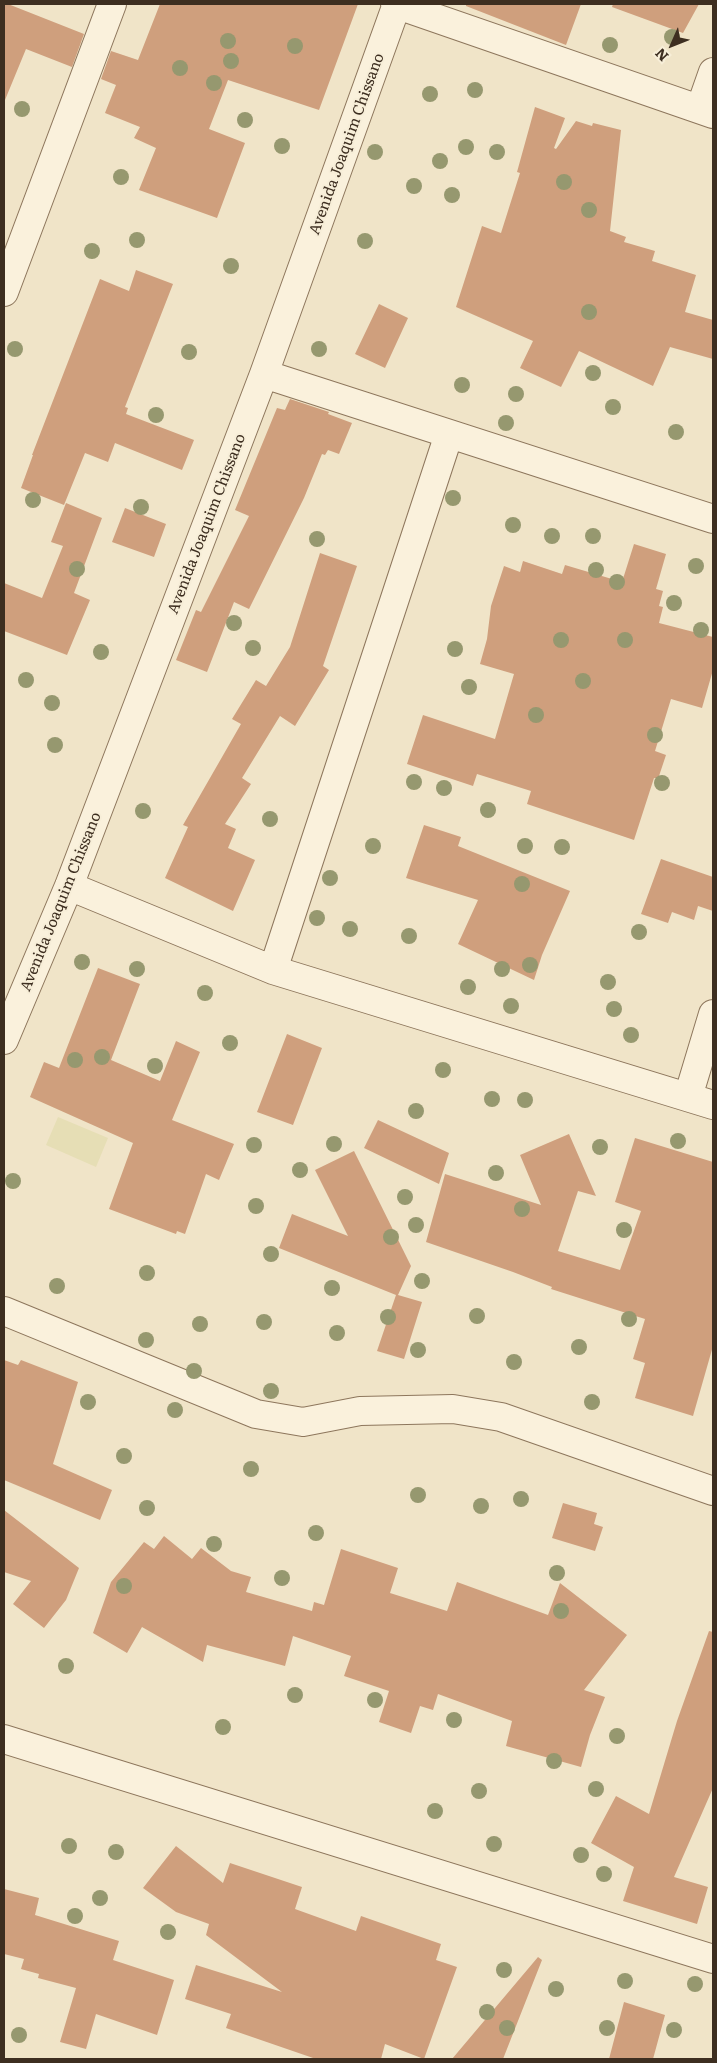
<!DOCTYPE html>
<html>
<head>
<meta charset="utf-8">
<style>
	body { margin:0 }
	#map { position:relative; width:717px; height:2063px; overflow:hidden; background:#f0e4c8; font-family:Literata,serif }
	canvas { display:block }
	.frame { position:absolute; inset:0; border:5px solid #3d2e20; pointer-events:none }
	.north { position:absolute; left:647px; top:20px; width:50px; height:50px; -webkit-text-stroke:4px #f7eed8; paint-order:stroke; rotate:226deg; font-size:14px; font-weight:700; line-height:20px; text-align:center; color:#3d2e20 }
	.north::after { content:''; display:block; margin:auto; width:18px; height:22px; background:#3d2e20; clip-path:polygon(50% 0,100% 100%,50% 72%,0 100%) }
</style>
</head>
<body>
<div id="map">
<canvas width="717" height="2063"></canvas>
<div class="frame"></div>
<div class="north">N</div>
</div>
<script>
const ctx = document.querySelector('canvas').getContext('2d');
ctx.lineJoin = 'round';
function fillPath(path, color) { ctx.fillStyle = color; ctx.fill(path, 'evenodd'); }
function strokePath(path, color, width, dash) { ctx.strokeStyle = color; ctx.lineWidth = width; ctx.lineCap = dash ? 'butt' : 'round'; ctx.setLineDash(dash || []); ctx.stroke(path); }
function label(font, color, halo, rows, align = 'center') {
  ctx.font = font + ' Literata,serif'; ctx.lineWidth = 4; ctx.setLineDash([]); ctx.textBaseline = 'middle'; ctx.strokeStyle = halo; ctx.fillStyle = color; for (const [text, x, y, turn = 0] of rows) {
    ctx.save(); ctx.translate(x, y); ctx.rotate((+turn || 0) * Math.PI / 180); ctx.textAlign = isNaN(turn) ? turn : align; if (halo) ctx.strokeText(text, 0, 0); ctx.fillText(text, 0, 0); ctx.restore();
  }
}
fillPath(new Path2D(`
	M58,1117l50,21 -12,29 -50,-22z`), '#e6deb5');
fillPath(new Path2D(`
	M4,4h4l76,30 -12,33 -46,-18 -21,51h-1z
	M160,4h198l-39,106 -91,-30 -19,49 36,14 -28,75 -78,-28 17,-42 -22,-10 6,-11 -35,-14 11,-28 -15,-6 10,-28 27,9z
	M466,4h115l-15,41 -100,-39z
	M613,4h86l-16,29 -71,-26z
	M535,107l30,11 -11,30 2,1 20,-28 16,5 1,-3 28,7 -11,101 16,6 -2,5 31,9 -3,10 44,14 -11,37 28,8v39l-43,-12 -17,39 -74,-35 -18,36 -41,-19 13,-27 -77,-34 26,-81 19,7 19,-60 -3,-1z
	M136,270l37,14 -48,123 3,1 -2,6 68,26 -12,30 -67,-27 -7,19 -23,-9 -21,52 -43,-17 12,-33h-1l68,-176 29,12z
	M379,304l29,14 -23,50 -30,-14z
	M290,399l39,13 -1,2 24,9 -13,31 -11,-4 -3,5 -3,-1 -18,44 -55,111 -15,-7 -27,70 -31,-12 20,-50 5,2 48,-96 -14,-6 42,-102 8,2z
	M66,503l36,15 -28,75 16,7 -23,55 -63,-24v-48l38,15 21,-52 -12,-4z
	M125,508l41,16 -12,33 -42,-15z
	M634,544l32,10 -10,35 7,2 -4,15 4,1 -4,16 54,14v33l-11,38 -31,-9 -16,52 11,4 -8,24 -4,-1 -20,62 -107,-36 4,-13 -54,-17 -4,12 -66,-22 16,-49 72,24 19,-65 -34,-10 7,-25 4,-33 13,-40 16,6 3,-11 39,13 3,-9 57,17z
	M320,553l37,13 -34,100 6,4 -34,56 -15,-10 -38,62 9,6 -26,40 11,5 -8,19 27,12 -22,51 -68,-33 23,-51 -5,-2 58,-101 -9,-5 24,-39 10,6 24,-39z
	M424,825l37,12 -3,9 112,45 -28,64 -8,25 -76,-36 20,-44 -72,-22z
	M661,859l52,18v34l-15,-5 -4,14 -22,-8 -4,11 -27,-9z
	M98,968l42,16 -29,76 49,21 16,-40 24,11 -28,68 62,24 -15,36 -13,-6 -21,60 -8,-3 -1,3 -67,-25 24,-66 -103,-46 14,-35 15,6z
	M287,1034l35,14 -29,77 -36,-13z
	M378,1120l71,33 -10,31 -75,-36z
	M569,1134l27,62 -18,-5 -20,60 62,19 21,-59 -26,-9 20,-64 78,24v184l-20,70 -58,-18 10,-35 -12,-4 12,-40 -94,-30 1,-2 -39,-15 -87,-30 19,-68 96,31 -21,-50z
	M354,1151l57,115 -13,29 24,7 -18,57 -27,-8 19,-56 -117,-47 13,-34 56,22 -33,-66z
	M4,1360l14,5 3,-5 57,22 -25,82 59,26 -12,30 -96,-40z
	M563,1503l34,10 -3,11 9,3 -8,24 -43,-13z
	M4,1510l75,58 -13,32 -22,28 -31,-24 18,-23 -27,-9z
	M164,1536l28,23 9,-11 30,23 20,6 -5,15 66,19 2,-9 10,3 17,-56 57,19 -8,25 57,18 10,-29 91,33 12,-32 67,52 -43,55 21,7 -15,38 -9,32 -75,-21 6,-25 -74,-27 -5,16 -13,-4 -9,27 -32,-11 10,-31 -45,-15 7,-20 -58,-20 -8,30 -78,-21 -4,17 -61,-35 -15,26 -34,-20 18,-51 33,-40 10,7z
	M709,1631l4,1v156l-39,89 34,10 -11,37 -74,-23 11,-34 -43,-24 25,-47 33,18 28,-93z
	M176,1846l47,37 7,-20 72,24 -7,22 61,22 5,-15 80,28 -5,16 21,7 -33,92 -39,-15 -4,15h-65l-90,-31 5,-14 -46,-15 11,-34 86,27 -76,-57 3,-11 -33,-12 -33,-24z
	M4,1889l35,9 -4,17 84,26 -6,19 61,20 -17,55 -61,-21 -10,35 -26,-7 16,-54 -38,-10 1,-4 -18,-5 3,-10 -20,-5z
	M538,1957l4,3 -39,99h-51z
	M624,2002l41,13 -12,44h-44z`), '#cf9f7d');
const minor = new Path2D(`
	M395,4l318,110
	M700,109l13,-37
	M4,292l108,-288
	M264,374l449,145
	M69,886l204,84 440,135
	M273,970l176,-536
	M4,1040l65,-154 195,-512 133,-370
	M688,1097l25,-83
	M4,1311l252,103 47,8 57,-11 93,-2 48,8 212,74
	M4,1739l709,220`);
strokePath(minor, '#8d765c', 30);
strokePath(minor, '#faf1dc', 28);
ctx.fillStyle = '#96986f';
for (const [x, y] of [
	[672,37],
	[228,41],
	[610,45],
	[295,46],
	[231,61],
	[180,68],
	[214,83],
	[475,90],
	[430,94],
	[22,109],
	[245,120],
	[282,146],
	[466,147],
	[375,152],
	[497,152],
	[440,161],
	[121,177],
	[564,182],
	[414,186],
	[452,195],
	[589,210],
	[137,240],
	[365,241],
	[92,251],
	[231,266],
	[589,312],
	[15,349],
	[319,349],
	[189,352],
	[593,373],
	[462,385],
	[516,394],
	[613,407],
	[156,415],
	[506,423],
	[676,432],
	[453,498],
	[33,500],
	[141,507],
	[513,525],
	[552,536],
	[593,536],
	[317,539],
	[696,566],
	[77,569],
	[596,570],
	[617,582],
	[674,603],
	[234,623],
	[701,630],
	[561,640],
	[625,640],
	[253,648],
	[455,649],
	[101,652],
	[26,680],
	[583,681],
	[469,687],
	[52,703],
	[536,715],
	[655,735],
	[55,745],
	[414,782],
	[662,783],
	[444,788],
	[488,810],
	[143,811],
	[270,819],
	[373,846],
	[525,846],
	[562,847],
	[330,878],
	[522,884],
	[317,918],
	[350,929],
	[639,932],
	[409,936],
	[82,962],
	[530,965],
	[137,969],
	[502,969],
	[608,982],
	[468,987],
	[205,993],
	[511,1006],
	[614,1009],
	[631,1035],
	[230,1043],
	[102,1057],
	[75,1060],
	[155,1066],
	[443,1070],
	[492,1099],
	[525,1100],
	[416,1111],
	[678,1141],
	[334,1144],
	[254,1145],
	[600,1147],
	[300,1170],
	[496,1173],
	[13,1181],
	[405,1197],
	[256,1206],
	[522,1209],
	[416,1225],
	[624,1230],
	[391,1237],
	[271,1254],
	[147,1273],
	[422,1281],
	[57,1286],
	[332,1288],
	[477,1316],
	[388,1317],
	[629,1319],
	[264,1322],
	[200,1324],
	[337,1333],
	[146,1340],
	[579,1347],
	[418,1350],
	[514,1362],
	[194,1371],
	[271,1391],
	[88,1402],
	[592,1402],
	[175,1410],
	[124,1456],
	[251,1469],
	[418,1495],
	[521,1499],
	[481,1506],
	[147,1508],
	[316,1533],
	[214,1544],
	[557,1573],
	[282,1578],
	[124,1586],
	[561,1611],
	[66,1666],
	[295,1695],
	[375,1700],
	[454,1720],
	[223,1727],
	[617,1736],
	[554,1761],
	[596,1789],
	[479,1791],
	[435,1811],
	[494,1844],
	[69,1846],
	[116,1852],
	[581,1855],
	[604,1874],
	[100,1898],
	[75,1916],
	[168,1932],
	[504,1970],
	[625,1981],
	[695,1984],
	[556,1989],
	[487,2012],
	[507,2028],
	[607,2028],
	[674,2030],
	[19,2035]
]) { ctx.beginPath(); ctx.arc(x, y, 8, 0, 2 * Math.PI); ctx.fill(); }
label('15px', '#3d2e20', '#f7eed8', [
	["Avenida Joaquim Chissano",347,144,-70],
	["Avenida Joaquim Chissano",207,524,-69],
	["Avenida Joaquim Chissano",61,902,-68]
]);
</script>
</body>
</html>
